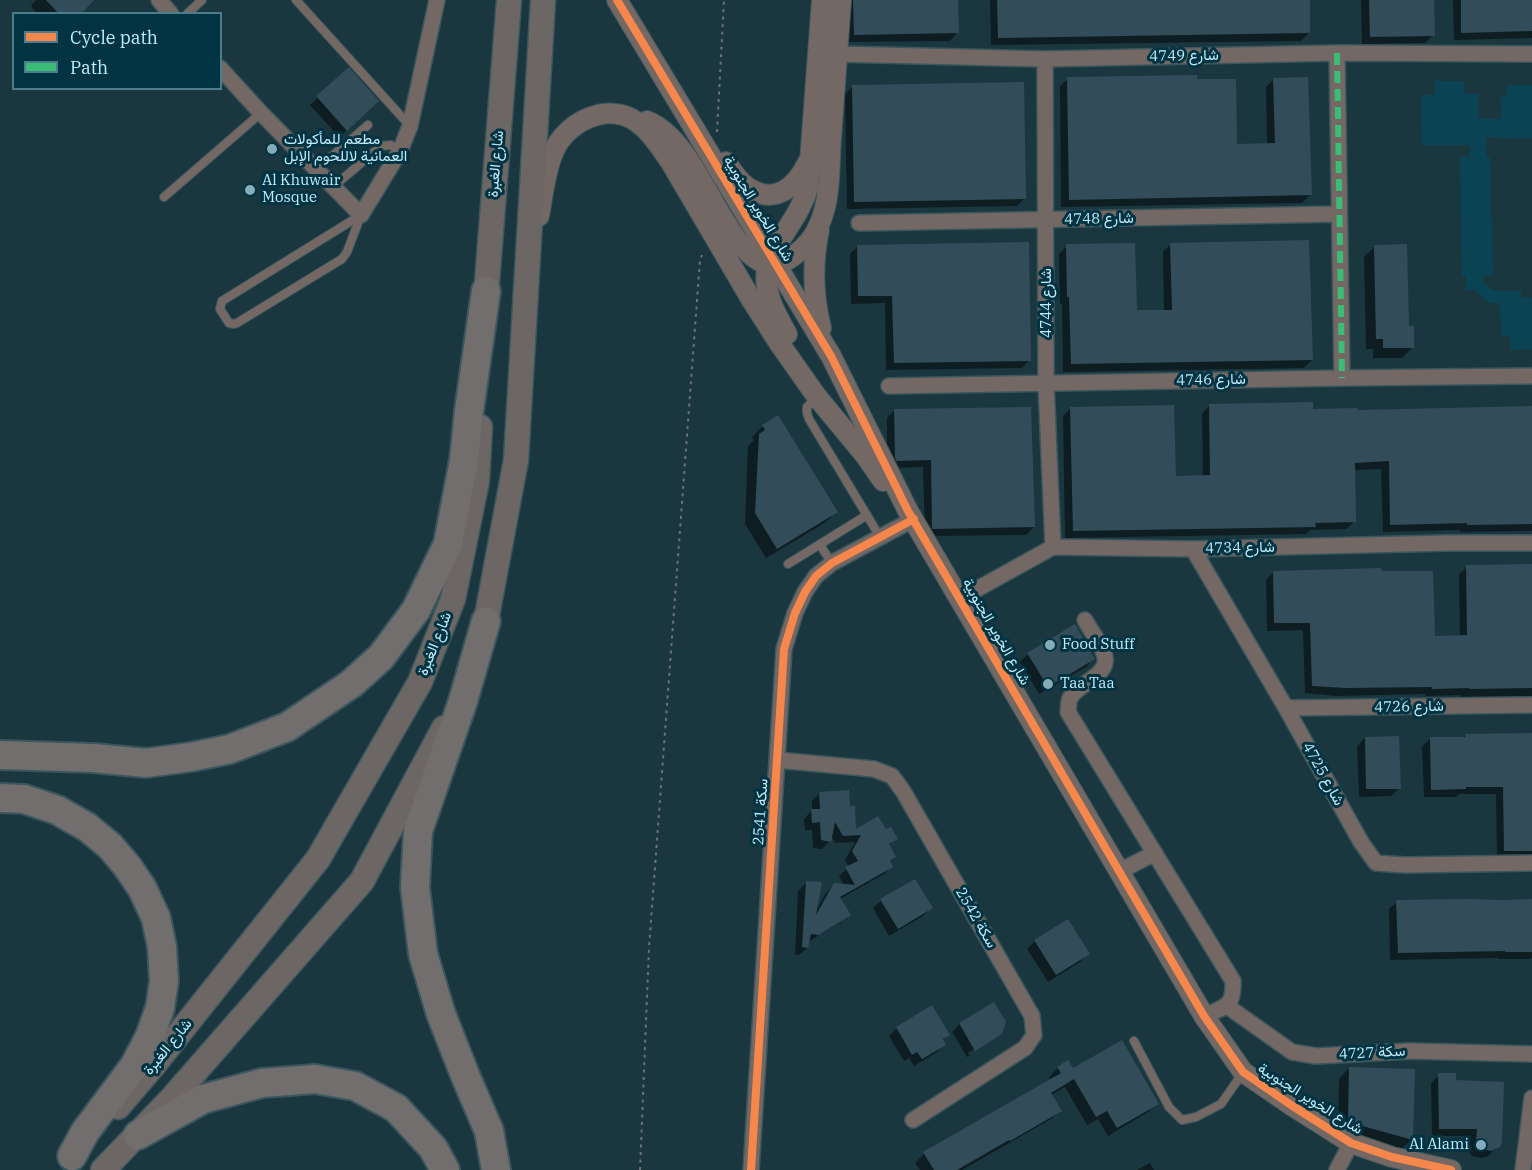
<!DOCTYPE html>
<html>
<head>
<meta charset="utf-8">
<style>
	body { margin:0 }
	#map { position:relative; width:1532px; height:1170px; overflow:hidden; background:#1a373f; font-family:"IBM Plex Serif",serif }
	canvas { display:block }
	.legend { position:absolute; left:12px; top:12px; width:210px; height:78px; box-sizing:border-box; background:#003443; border:2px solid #4d7d8c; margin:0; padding:8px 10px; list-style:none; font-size:18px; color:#c1ebfa }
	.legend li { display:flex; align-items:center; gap:12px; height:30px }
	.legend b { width:30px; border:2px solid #4d7d8c }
</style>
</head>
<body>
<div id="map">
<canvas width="1532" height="1170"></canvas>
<ul class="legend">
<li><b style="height:8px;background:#f5874c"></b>Cycle path</li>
<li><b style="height:8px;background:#3abd76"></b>Path</li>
</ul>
</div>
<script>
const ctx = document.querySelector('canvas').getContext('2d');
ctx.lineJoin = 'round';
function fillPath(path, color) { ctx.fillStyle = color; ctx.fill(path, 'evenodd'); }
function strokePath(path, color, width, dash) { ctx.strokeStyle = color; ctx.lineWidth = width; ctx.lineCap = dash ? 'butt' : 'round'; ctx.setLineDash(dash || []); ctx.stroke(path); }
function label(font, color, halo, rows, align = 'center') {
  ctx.font = font + ' "IBM Plex Serif",Vazirmatn,serif'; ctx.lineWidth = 6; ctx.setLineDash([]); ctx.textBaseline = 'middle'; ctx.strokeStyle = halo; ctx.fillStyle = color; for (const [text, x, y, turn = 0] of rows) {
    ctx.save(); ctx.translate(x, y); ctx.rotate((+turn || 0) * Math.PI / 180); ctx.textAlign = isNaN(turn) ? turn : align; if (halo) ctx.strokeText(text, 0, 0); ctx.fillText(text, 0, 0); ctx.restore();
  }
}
fillPath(new Path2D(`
	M1435,81h29l1,13h13l1,25h22l-1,-22h7l-1,-12h26v53l-31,1v-2h-15v19l4,1 3,118 -10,1v6l10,9h28l1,7h10v51l-22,1v-14h-9l-1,-33h-11l-14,-13h-9v-14h-4l-2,-119h10v-12h-48l-1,-50h14z`), '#0a4353');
fillPath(new Path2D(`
	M36,0h56l-13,14h-41l-7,-8z
	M846,0h111v33l-7,8 -103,1z
	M990,0h318l1,33 -8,8 -310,4z
	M1361,0h71l1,35 -8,8 -63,1z
	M1453,0h79v38l-78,2z
	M348,69l22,40 -31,28 -29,-32z
	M1068,79l128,2 40,64h31l-1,-58 8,-8 36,116 -8,8 -241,4 -1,-121z
	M853,86l172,112 -8,8 -170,3 -2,-115z
	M1171,244l141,116 -8,8 -241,4 -1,-68h-2l-1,-50 8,-8 68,66 29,-1 -1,-59z
	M858,246l172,114 -8,8 -136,2 -1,-67 -34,1 -1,-50z
	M1375,246l32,82 6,19 -11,11h-29v-9h-7l-2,-92z
	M1209,406l147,5 176,-3v123l-72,1v-2l-77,2 -2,-63 -28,1 1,52 -8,7 -36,1 -4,4 -241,4 -2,-122 8,-8 103,69h29l-1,-63z
	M894,411l140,116 -8,8 -101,1 -2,-69 -34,1 -2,-3v-47z
	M763,426l73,85 -10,11 -60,36 -21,-34 3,-78 6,-6 -2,-3z
	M1532,566v130l-71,1v-2l-36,1v-2l-88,2 -32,-3 -2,-63 -36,1 -1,-51 8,-8 159,65h27l-1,-63 8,-7z
	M1028,654l65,5 -7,8 -47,27 -19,-32z
	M1532,734v124h-35l-1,-64h-37l-3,3h-32l-2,-51 8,-7 33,-1 2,-3z
	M1365,738l34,50 -8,8 -32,1 -2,-51z
	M820,793l35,39 30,-1 11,8 -8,7 6,10 -5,6 3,4 -8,8 -44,25 9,15 -8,8 -33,20 -1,6 -8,7h-4l3,-64 8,-8 9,29 11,-19 8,-8h10l-5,-9 10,-9 -4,-7 10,-18 -20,1 -4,-8 -2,7 -7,7 -9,-1 -1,-18h-7l-1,-11 8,-9v-9z
	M914,881l17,27 -8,8 -34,20 -16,-28 8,-7z
	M1532,900v57l-2,2h-32v-1l-108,2 -1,-51 8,-7z
	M1035,941l53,13 -8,8 -32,20 -21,-33z
	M993,1004l8,29 -5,5v-2l-28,17 2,3 -3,1 -15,-25 8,-8z
	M931,1007l17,28 -6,6 2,4 -7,7 -23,14 -5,-8 -5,3 -15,-25 8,-8z
	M1058,1068l14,2 85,33 -9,9 -40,24 -10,-17 -11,6 -22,-38 -14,8 9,15 -9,9 -89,51h-42l-5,-7 9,-9 127,-74 -2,-3z
	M1349,1068l64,2 -2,70 -10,10 -63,-18 1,-53z
	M1439,1075l16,6 43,65 -11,11 -5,1 -10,-2 -3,-4 1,-16h-38l-1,-53z
	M1150,1163l4,7h-17z`), '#0007');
fillPath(new Path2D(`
	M46,0h48l-13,14h-22z
	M853,0h105l1,33 -105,2z
	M997,0h313v33l-312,5z
	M1369,0h65l1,36 -65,1z
	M1461,0h71v31l-71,2z
	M349,67l30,34 -32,30 -31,-35z
	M1197,75v4h39l1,65 38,-1 -2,-65 35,-1 4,118 -243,5 -2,-123z
	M1024,82l2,117 -172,3 -2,-117z
	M1309,240l4,120 -242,4 -2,-67h-2l-1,-53 69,-1 2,67h35l-2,-67z
	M1029,242l2,119 -137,2 -2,-67h-34l-1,-51z
	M1407,244l2,82h5v22h-31v-9h-7l-2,-94z
	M1313,402v7l45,-1v2l174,-4v118l-65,1v-2l-77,2 -1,-64 -34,2 1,59 -41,1 1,4 -243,4 -3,-124 104,-2 2,71 34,-1 -1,-71z
	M1031,407l4,120 -103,2 -1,-69 -35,1 -1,-4 -1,-48z
	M778,415l60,97 -61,37 -22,-36 4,-79 6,-4 -3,-5z
	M1532,564v124l-63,1v-1l-37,1v-2l-86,1 -34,-2 -2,-63h-36l-1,-52 108,-3 1,3h51l2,65 32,-1 -1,-70z
	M1075,624l20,35 -47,28 -21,-34z
	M1532,733v118h-28l-1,-64h-37v2l-35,1 -1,-53h35v-3z
	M1399,736l2,53h-35l-1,-52z
	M849,790l1,16h5l1,23 22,-13 8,13 5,-2 7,12 -9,5 7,13 -6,3 3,7 -53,30 11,18 -32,20 -8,-1 -3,14 -6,-1 4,-66 16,1 -6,33 18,-32 21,2 -10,-18 13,-6 -6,-10 9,-16 -18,1 -8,-14 -4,20 -10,-2 -1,-18 -8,1 -1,-14h9l-1,-17z
	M915,879l18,29 -35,21 -18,-30z
	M1466,899l38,1 28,-1v53h-27v-1l-107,2 -2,-53z
	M1068,919l22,35 -34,21 -22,-35z
	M994,1002l12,20 -4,12 -27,17 -16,-28z
	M932,1005l18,30 -7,4 3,6 -24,14 -5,-7 -5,3 -16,-28z
	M1122,1040l37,64 -42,24 -10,-17 -11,6 -22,-38 -23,14 11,18 -52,30 -1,-1 -52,30h-23l-11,-18 138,-79 -4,-6 11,-7 5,8z
	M1349,1067l66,2 -2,71 -65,-18z
	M1438,1073h18v7l48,2 -2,60 -2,5 -9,4 -12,-3 -3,-5 1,-14h-38z`), '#324d59');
const service = new Path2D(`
	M296,0l114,126
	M187,14l15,-14
	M316,170l52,-45
	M333,187l48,-41 10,-1 9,6
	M164,197l97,-84
	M361,215l-14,37 -5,7 -105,64 -3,1 -5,-1 -9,-14 2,-8z
	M816,398l-9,9v6l2,6 71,118
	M820,545l12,18
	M788,564l79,-49
	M1134,1041l35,66 13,13 14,-3 25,-13 21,-30`);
const minor = new Path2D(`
	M159,0l12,14
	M1337,53l5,325
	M837,54l208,5 292,-6 195,1
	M1045,59l1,324 7,164
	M220,68l41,45 100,102 39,-64 10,-25 27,-126
	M859,223l480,-9
	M889,386l453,-8 190,-2
	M1193,549l93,159 75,134 15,21 29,2 127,-2
	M961,598l92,-51 140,2 255,-6h84
	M1085,620c5,10 18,26 20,37 4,18 -27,27 -35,41 -2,4 -1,9 -2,14l165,269c1,26 -7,25 -29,35
	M1286,708l246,-3
	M777,760l97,9 18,7 11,15 129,225 2,19 -9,13 -112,72
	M1120,871l35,-18
	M1227,1006l65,46 24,4 93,-5 123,3
	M751,1170l33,-521 11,-36 10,-21 11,-16 16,-13 82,-44
	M1337,1170l14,-27
	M1523,1170l9,-72`);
const tertiary = new Path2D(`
	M617,0l214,356 77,155 296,505 39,56 48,33 60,38 41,14 59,13
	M647,121c56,22 76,142 129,145
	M726,162c6,9 12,19 21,25 28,19 49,0 61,-25
	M539,216c4,-21 6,-44 14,-63 12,-31 55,-52 84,-31 14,10 23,25 33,39l81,138 28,44 38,54 48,58 18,26
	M819,230c-7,33 -6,66 2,98
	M776,266c19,-9 35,-21 43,-41 12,-26 10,-58 12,-86 3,-47 7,-93 10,-139
	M787,334c-12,-21 -26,-46 -19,-71 2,-10 10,-20 16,-29 10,-16 18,-27 24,-46l14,-188`);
const primary = new Path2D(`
	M485,308l24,-308
	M480,637l6,-16 30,-161 27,-460
	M118,1107l35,-41 165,-207 102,-177 33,-83 24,-118 3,-54
	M103,1170l71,-74 188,-215 82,-153`);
const motorway = new Path2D(`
	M486,621l-23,80 -45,130 -3,56 8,67 18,60 24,61 24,56 7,39
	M0,755l93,3 53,5 45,-6 39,-8 57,-22 64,-43 30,-27 35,-47 32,-66 16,-84 5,-49 17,-120
	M0,798l24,1 33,11 30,17 23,19 17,20 15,22 14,30 6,29 2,34 -4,27 -10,28 -15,29 -50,67 -13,24
	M138,1135l65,-36 59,-16 53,-4 40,7 41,22 37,40 12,22`);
strokePath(service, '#3b565d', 10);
strokePath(minor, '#3b565d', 18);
strokePath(tertiary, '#3b565d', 22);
strokePath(primary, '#3b565d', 27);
strokePath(motorway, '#3b565d', 32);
strokePath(new Path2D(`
	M717,132l7,-132
	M640,1170l9,-222 51,-688 2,-5`), '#707170', 2, [3, 4.5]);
strokePath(service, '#736864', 8);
strokePath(minor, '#736864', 15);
strokePath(tertiary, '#736864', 20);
strokePath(primary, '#6c6764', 24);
strokePath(motorway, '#716e6d', 28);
strokePath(new Path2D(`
	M1337,53l5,325`), '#3abd76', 6, [12, 6]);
strokePath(new Path2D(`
	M617,0l214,356 77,155 296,505 39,56 48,33 60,38 41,14 59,13
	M751,1170l33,-521 11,-36 10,-21 11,-16 16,-13 82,-44`), '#f5874c', 8);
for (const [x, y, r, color] of [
	[272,149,6,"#87acb9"],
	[250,190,6,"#87acb9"],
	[1050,645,6,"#87acb9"],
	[1048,684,6,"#87acb9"],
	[1481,1145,6,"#87acb9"]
]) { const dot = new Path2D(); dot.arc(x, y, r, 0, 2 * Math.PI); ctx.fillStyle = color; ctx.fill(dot); strokePath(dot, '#003443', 2); }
label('15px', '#c1ebfa', '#003443', [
	["4749 شارع",1184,56,-1],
	["شارع الغبرة",496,164,-85],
	["شارع الخوير الجنوبية",758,209,59],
	["4748 شارع",1099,219,-1],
	["4744 شارع",1047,303,-90],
	["4746 شارع",1211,380,-1],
	["4734 شارع",1240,548,-1],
	["شارع الخوير الجنوبية",996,632,60],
	["شارع الغبرة",435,644,-68],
	["4726 شارع",1409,707,-1],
	["4725 شارع",1323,774,61],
	["سكة 2541",761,812,-86],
	["سكة 2542",976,918,60],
	["شارع الغبرة",168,1047,-51],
	["سكة 4727",1372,1053,-3],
	["شارع الخوير الجنوبية",1310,1099,32]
]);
label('15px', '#c1ebfa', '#003443', [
	["مطعم للمأكولات",284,140],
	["العمانية لاللحوم الإبل",284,157],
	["Al Khuwair",262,181],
	["Mosque",262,198],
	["Food Stuff",1062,645],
	["Taa Taa",1060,684],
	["Al Alami",1469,1145,"right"]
], 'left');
</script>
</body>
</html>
